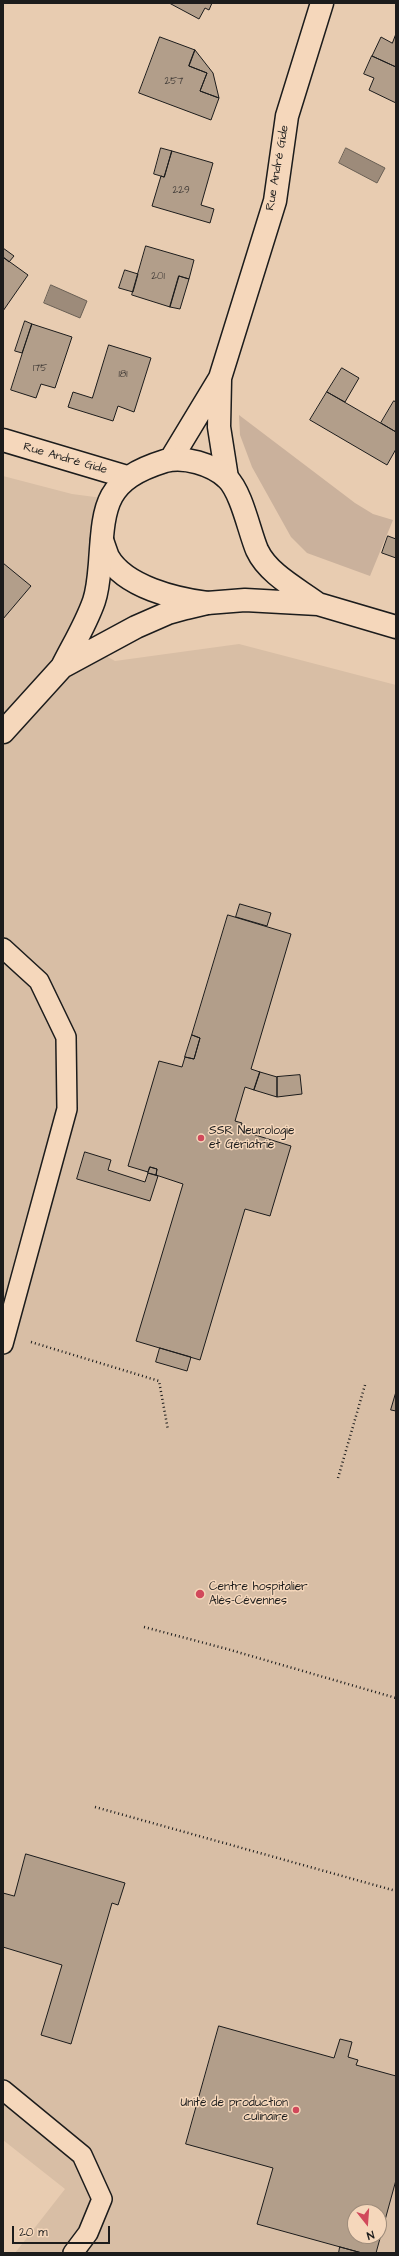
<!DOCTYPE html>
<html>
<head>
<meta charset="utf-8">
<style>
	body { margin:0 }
	#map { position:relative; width:399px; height:2256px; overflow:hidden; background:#e8ccb1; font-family:"Architects Daughter",sans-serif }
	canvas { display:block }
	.frame { position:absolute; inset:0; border:4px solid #1c1c1c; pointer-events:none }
	.north { position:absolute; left:347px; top:2204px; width:40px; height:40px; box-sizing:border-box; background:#f5d7bb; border:1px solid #9e8c7b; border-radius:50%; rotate:163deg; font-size:11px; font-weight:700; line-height:16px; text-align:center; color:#1c1c1c }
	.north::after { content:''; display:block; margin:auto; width:14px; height:18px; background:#d1495b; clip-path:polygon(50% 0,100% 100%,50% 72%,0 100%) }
	.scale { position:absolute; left:12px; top:2226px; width:98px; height:18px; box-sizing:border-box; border:2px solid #1c1c1c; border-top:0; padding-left:5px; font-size:12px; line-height:14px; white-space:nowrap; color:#1c1c1c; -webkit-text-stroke:3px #f5d7bb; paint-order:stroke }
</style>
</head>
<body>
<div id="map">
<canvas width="399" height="2256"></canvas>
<div class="frame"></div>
<div class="north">N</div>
<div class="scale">20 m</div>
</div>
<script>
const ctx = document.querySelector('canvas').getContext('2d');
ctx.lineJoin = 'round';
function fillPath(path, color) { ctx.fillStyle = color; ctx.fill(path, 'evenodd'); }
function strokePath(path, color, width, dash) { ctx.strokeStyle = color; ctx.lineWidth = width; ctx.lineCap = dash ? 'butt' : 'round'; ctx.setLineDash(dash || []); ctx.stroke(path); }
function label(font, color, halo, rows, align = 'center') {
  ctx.font = font + ' "Architects Daughter",sans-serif'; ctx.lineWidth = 3; ctx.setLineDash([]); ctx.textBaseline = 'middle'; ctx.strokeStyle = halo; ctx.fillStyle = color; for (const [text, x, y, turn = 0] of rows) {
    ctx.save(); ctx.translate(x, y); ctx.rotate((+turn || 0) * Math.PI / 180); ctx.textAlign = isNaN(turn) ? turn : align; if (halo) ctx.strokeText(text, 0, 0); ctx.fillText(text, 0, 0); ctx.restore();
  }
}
fillPath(new Path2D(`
	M3,476l69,18 38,5 -29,132 13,18 21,12 124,-17 157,41v1568h-381l50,-64 -62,-49zM355,2212h24v24h-24z`), '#d8bea5');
fillPath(new Path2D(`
	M239,415l116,88 18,11 20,6 -23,56 -63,-23 -16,-16 -39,-70 -12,-32z`), '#cab19c');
const water = new Path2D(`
	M346,148l39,20 -8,15 -38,-20z
	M51,285l36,16 -7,17 -36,-15z`);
fillPath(water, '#9d8b7a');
strokePath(water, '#695f54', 1);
const building = new Path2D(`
	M172,3h40l-3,7 -4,-2 -6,11 -28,-15z
	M396,34v33l-24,-11 9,-19 11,6z
	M160,37l35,13 -6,16 18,7 -7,18 19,7 -8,22 -72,-27z
	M195,50l18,23 6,25 -19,-7 7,-18 -18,-7z
	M372,56l24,11v36l-27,-13 5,-12 -10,-4z
	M161,148l11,3 -8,26 -10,-3z
	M172,151l41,12 -12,42 13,4 -4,14 -58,-17 9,-30 3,1z
	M146,246l48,14 -5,19 -10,-3 -9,31 -38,-12z
	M3,248l11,8 -5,6 -6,-5z
	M3,257l25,18 -25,36z
	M125,270l13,4 -5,18 -14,-4z
	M179,276l10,3 -9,30 -10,-2z
	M25,321l7,3 -10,29 -7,-2z
	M32,324l40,13 -17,51 -14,-4 -5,14 -25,-8z
	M109,345l42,13 -17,54 -16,-6 -5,15 -45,-14 5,-15 19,6z
	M342,368l17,10 -14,24 -18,-10z
	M327,392l69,40v17l-9,16 -77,-45z
	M394,401l2,1v30l-15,-9z
	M388,536l8,3v19l-14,-5z
	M3,563l28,23 -28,33z
	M240,904l31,9 -4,13 -31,-9z
	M228,915l63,19 -40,135 9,3 -6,18 -9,-3 -10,34 7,2 -3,7 52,16 -21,70 -25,-7 -45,151 -64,-19 47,-157 -27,-9 1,-6 -7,-2 -2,5 -20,-6 31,-105 23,6 3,-10 9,2 6,-21 -8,-3z
	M192,1035l8,3 -6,21 -9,-2z
	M260,1072l17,5v20l-23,-7z
	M300,1075l2,19 -25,3v-20z
	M85,1152l26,8 -3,10 37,12 3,-9 10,3 -8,25 -73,-22z
	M150,1167l7,2 -1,6 -8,-2z
	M160,1348l31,9 -4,14 -31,-9z
	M396,1392v19l-5,-1z
	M26,1854l99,29 -7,22 -6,-2 -41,141 -30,-9 21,-70 -59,-18v-54l11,3z
	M219,2026l115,32 6,-19 12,3 -4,15 10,3 -2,5 40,11v104l-20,73h-14l-105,-29 16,-56 -87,-24zM355,2212h24v24h-24z
	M340,2247l22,6h-23z`);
fillPath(building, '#b29e8a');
strokePath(building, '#1c1c1c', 1);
const service = new Path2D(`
	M3,948l36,33 27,56 1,72 -64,235
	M3,2090l79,65 20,44 -14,34 -15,20`);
const minor = new Path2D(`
	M220,380l-1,47 8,51
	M3,440l124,37
	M171,459l49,-81 55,-177 12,-85 35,-113
	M102,540c2,6 4,12 6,17 17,30 68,42 99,46`);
const tertiary = new Path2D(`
	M62,667c11,-22 24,-43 32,-66 4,-12 5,-26 6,-38 4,-58 4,-83 65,-102 19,-5 47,3 62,17 15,15 22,53 30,72 11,24 41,39 61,54
	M3,732l59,-65 74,-40 32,-14 18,-5 21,-5 38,-3 73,4 78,23`);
strokePath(service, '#1c1c1c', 22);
strokePath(minor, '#1c1c1c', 25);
strokePath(tertiary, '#1c1c1c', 25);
strokePath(new Path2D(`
	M31,1342l128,39 9,49
	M338,1478l27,-93
	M144,1627l83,22 169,49
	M95,1807l301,84`), '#1c1c1c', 2.5, [1, 3]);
strokePath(service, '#f5d7bb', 19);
strokePath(minor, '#f5d7bb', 22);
strokePath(tertiary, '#f5d7bb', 22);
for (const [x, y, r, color] of [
	[201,1138,4,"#d1495b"],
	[200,1594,5,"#d1495b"],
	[296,2110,4,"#d1495b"]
]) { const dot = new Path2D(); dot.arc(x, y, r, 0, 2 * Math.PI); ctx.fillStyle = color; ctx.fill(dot); strokePath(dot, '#f5d7bb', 1.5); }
label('10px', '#423c38', null, [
	["257",174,82],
	["229",181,191],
	["201",158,277],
	["175",40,369],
	["181",123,375]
]);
label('12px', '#1c1c1c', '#f5d7bb', [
	["Rue André Gide",278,168,-80],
	["Rue André Gide",65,459,16]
]);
label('12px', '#1c1c1c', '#f5d7bb', [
	["SSR Neurologie",209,1131],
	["et Gériatrie",209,1145],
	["Centre hospitalier",209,1587],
	["Alès-Cévennes",209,1601],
	["Unité de production",288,2103,"right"],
	["culinaire",288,2117,"right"]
], 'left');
</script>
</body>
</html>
